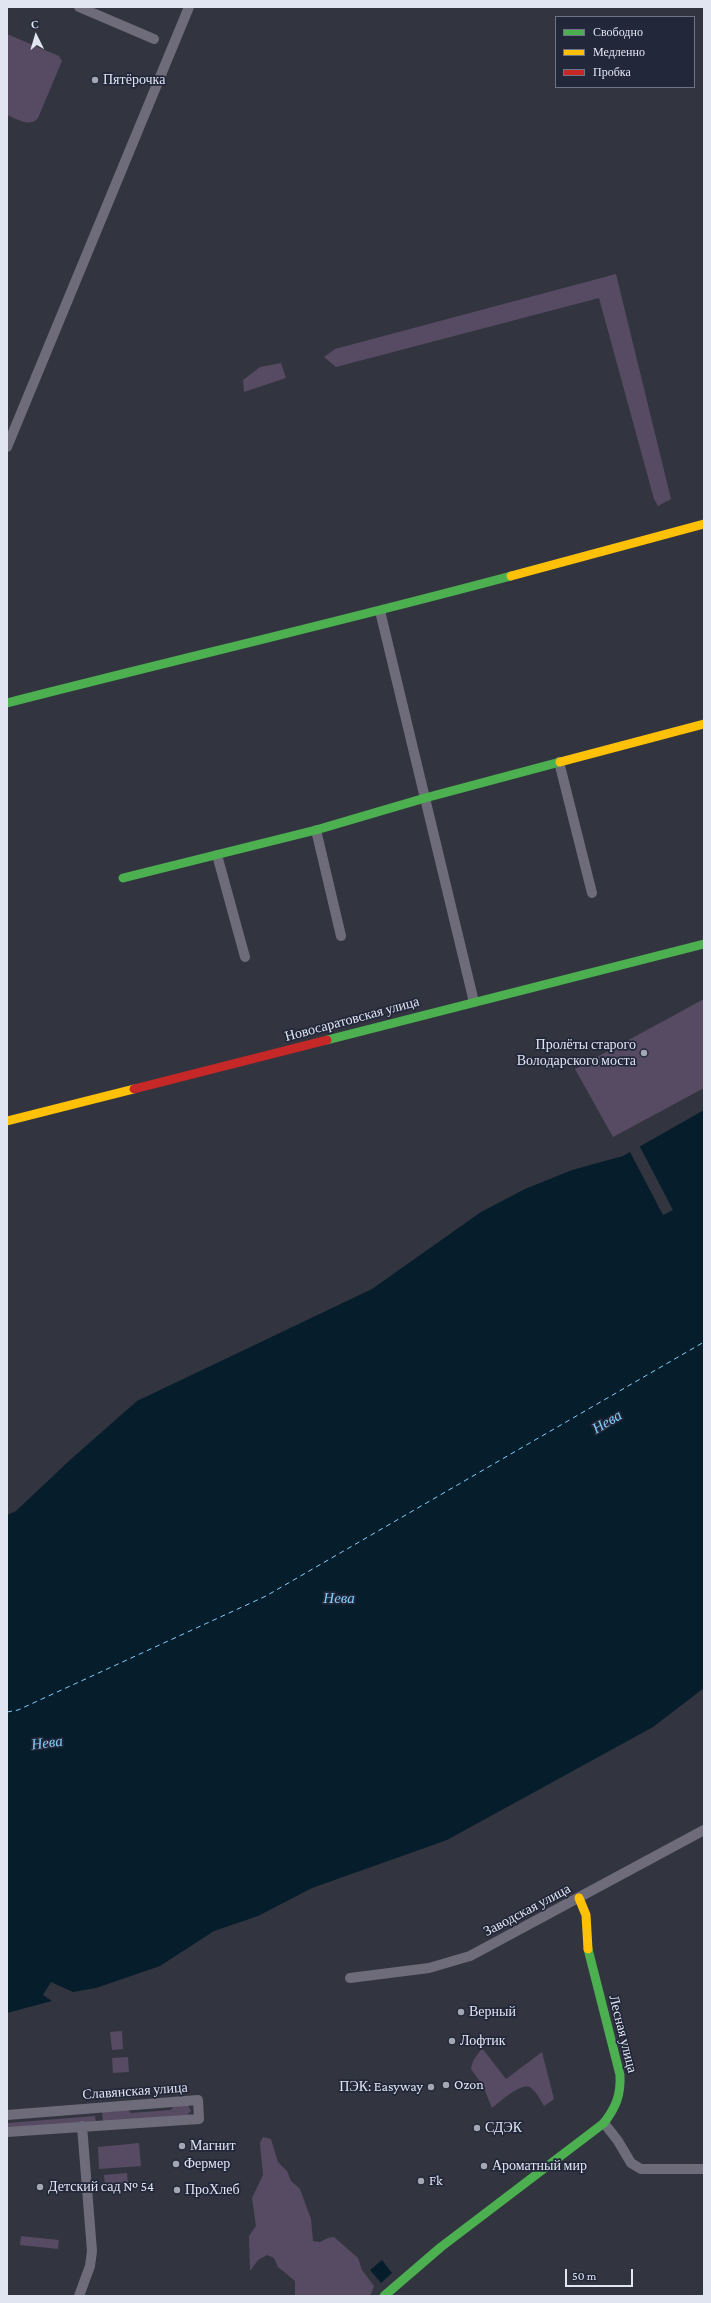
<!DOCTYPE html>
<html>
<head>
<meta charset="utf-8">
<style>
	body { margin:0 }
	#map { position:relative; width:711px; height:2303px; overflow:hidden; background:#32353f; font-family:"Crimson Pro",serif }
	canvas { display:block }
	.frame { position:absolute; inset:0; border:8px solid #e1e5f2; pointer-events:none }
	.legend { position:absolute; left:555px; top:16px; width:140px; height:72px; box-sizing:border-box; background:#22283a; border:1px solid #6e7484; margin:0; padding:5px 7px; list-style:none; font-size:12px; color:#e1e5f2 }
	.legend li { display:flex; align-items:center; gap:8px; height:20px }
	.legend b { width:20px; border:1px solid #6e7484 }
	.north { position:absolute; left:16px; top:16px; width:40px; height:40px; -webkit-text-stroke:3px #22283a; paint-order:stroke; rotate:355deg; font-size:11px; font-weight:700; line-height:16px; text-align:center; color:#e1e5f2 }
	.north::after { content:''; display:block; margin:auto; width:14px; height:18px; background:#e1e5f2; clip-path:polygon(50% 0,100% 100%,50% 72%,0 100%) }
	.scale { position:absolute; left:565px; top:2269px; width:68px; height:18px; box-sizing:border-box; border:2px solid #e1e5f2; border-top:0; padding-left:5px; font-size:12px; line-height:14px; white-space:nowrap; color:#e1e5f2; -webkit-text-stroke:3px #22283a; paint-order:stroke }
</style>
</head>
<body>
<div id="map">
<canvas width="711" height="2303"></canvas>
<div class="frame"></div>
<ul class="legend">
<li><b style="height:5px;background:#4caf50"></b>Свободно</li>
<li><b style="height:5px;background:#ffc107"></b>Медленно</li>
<li><b style="height:5px;background:#c62828"></b>Пробка</li>
</ul>
<div class="north">С</div>
<div class="scale">50 m</div>
</div>
<script>
const ctx = document.querySelector('canvas').getContext('2d');
ctx.lineJoin = 'round';
function fillPath(path, color) { ctx.fillStyle = color; ctx.fill(path, 'evenodd'); }
function strokePath(path, color, width, dash) { ctx.strokeStyle = color; ctx.lineWidth = width; ctx.lineCap = dash ? 'butt' : 'round'; ctx.setLineDash(dash || []); ctx.stroke(path); }
function label(font, color, halo, rows, align = 'center') {
  ctx.font = font + ' "Crimson Pro",serif'; ctx.lineWidth = 3.5; ctx.setLineDash([]); ctx.textBaseline = 'middle'; ctx.strokeStyle = halo; ctx.fillStyle = color; for (const [text, x, y, turn = 0] of rows) {
    ctx.save(); ctx.translate(x, y); ctx.rotate((+turn || 0) * Math.PI / 180); ctx.textAlign = isNaN(turn) ? turn : align; if (halo) ctx.strokeText(text, 0, 0); ctx.fillText(text, 0, 0); ctx.restore();
  }
}
fillPath(new Path2D(`
	M7,34l52,22 3,5 -24,57c-8,10 -21,1 -31,-3z
	M616,274l55,225 -13,7 -4,-7 -55,-201 -263,69 -12,-10 11,-8z
	M281,363l5,15 -42,14 -1,-12 17,-13z
	M704,999v89l-91,49 -38,-68z
	M122,2031l1,18 -11,1 -2,-18z
	M482,2048l24,31 36,-27 12,47 -10,7c-3,-5 -8,-15 -13,-18 -9,-7 -31,14 -39,20l-9,-22 -12,-17 2,-8z
	M128,2057l1,15 -16,1 -1,-15z
	M174,2105h14l3,6 -4,4 -84,7 -1,-10 26,-2 3,3 40,-3z
	M95,2116l1,7 -89,7v-7z
	M263,2137l8,2 7,23 9,9 4,10 9,8 11,30 2,22 7,1 8,-4 6,-1 24,21 4,12 12,16 -3,8 -3,2h-73v-15l-17,-14 -4,-9 -7,-3 -9,5 -8,11 -1,-35 7,-10 -4,-28 11,-23 -3,-32z
	M139,2143l2,23 -42,3 -1,-22z
	M127,2173l1,11 -23,2 -1,-11z
	M21,2236l38,4 -1,9 -38,-4z`), '#574b63');
fillPath(new Path2D(`
	M704,1110v578l-51,39 -206,113 -135,48 -54,28 -44,15 -54,35 -64,22 -23,4 -22,-10 -8,13 9,6 -45,12v-498l9,-4 54,-51 67,-59 235,-112 109,-77 44,-23 47,-19 51,-14z
	M382,2260l10,13 -11,10 -11,-13z`), '#061d2b');
fillPath(new Path2D(`
	M639,1145l34,65 -10,5 -34,-65z`), '#32353f');
strokePath(new Path2D(`
	M7,1712l11,-2 248,-114 438,-254`), '#81cefc', 1, [5, 4]);
strokePath(new Path2D(`
	M79,7l75,32
	M7,447l182,-440
	M380,611l94,391
	M559,762l33,131
	M316,830l25,106
	M217,855l28,102
	M350,1978l79,-10 41,-12 234,-126
	M7,2115l191,-15 1,19 -192,13
	M604,2123l14,18 13,22 10,6h63
	M79,2296l11,-30 2,-15 -10,-125`), '#6e6c7a', 10);
strokePath(new Path2D(`
	M7,703c168,-43 336,-82 504,-127
	M123,878l193,-48 109,-32 135,-36
	M327,1040l377,-96
	M384,2296l57,-49 163,-124c12,-16 17,-28 16,-48l-32,-126`), '#4caf50', 9);
strokePath(new Path2D(`
	M511,576l193,-52
	M560,762l144,-38
	M7,1121l127,-32
	M579,1898l7,17 2,34`), '#ffc107', 9);
strokePath(new Path2D(`
	M134,1089l193,-49`), '#c62828', 9);
for (const [x, y, r, color] of [
	[95,80,4,"#a4a7b3"],
	[644,1053,4,"#a4a7b3"],
	[461,2012,4,"#a4a7b3"],
	[452,2041,4,"#a4a7b3"],
	[446,2085,4,"#a4a7b3"],
	[431,2087,4,"#a4a7b3"],
	[477,2128,4,"#a4a7b3"],
	[182,2146,4,"#a4a7b3"],
	[176,2164,4,"#a4a7b3"],
	[484,2166,4,"#a4a7b3"],
	[421,2181,4,"#a4a7b3"],
	[40,2187,4,"#a4a7b3"],
	[177,2190,4,"#a4a7b3"]
]) { const dot = new Path2D(); dot.arc(x, y, r, 0, 2 * Math.PI); ctx.fillStyle = color; ctx.fill(dot); strokePath(dot, '#22283a', 1.5); }
label('14px', '#e1e5f2', '#22283a', [
	["Пятёрочка",103,80],
	["Пролёты старого",636,1045,"right"],
	["Володарского моста",636,1061,"right"],
	["Верный",469,2012],
	["Лофтик",460,2041],
	["Ozon",454,2085],
	["ПЭК: Easyway",423,2087,"right"],
	["СДЭК",485,2128],
	["Магнит",190,2146],
	["Фермер",184,2164],
	["Ароматный мир",492,2166],
	["Fk",429,2181],
	["Детский сад № 54",48,2187],
	["ПроХлеб",185,2190]
], 'left');
label('14px', '#e1e5f2', '#22283a', [
	["Новосаратовская улица",352,1019,-15],
	["Заводская улица",527,1910,-28],
	["Лесная улица",623,2034,76],
	["Славянская улица",135,2091,-4]
]);
label('italic 15px', '#81cefc', '#22283a', [
	["Нева",607,1422,-31],
	["Нева",339,1598],
	["Нева",47,1743,-7]
]);
</script>
</body>
</html>
